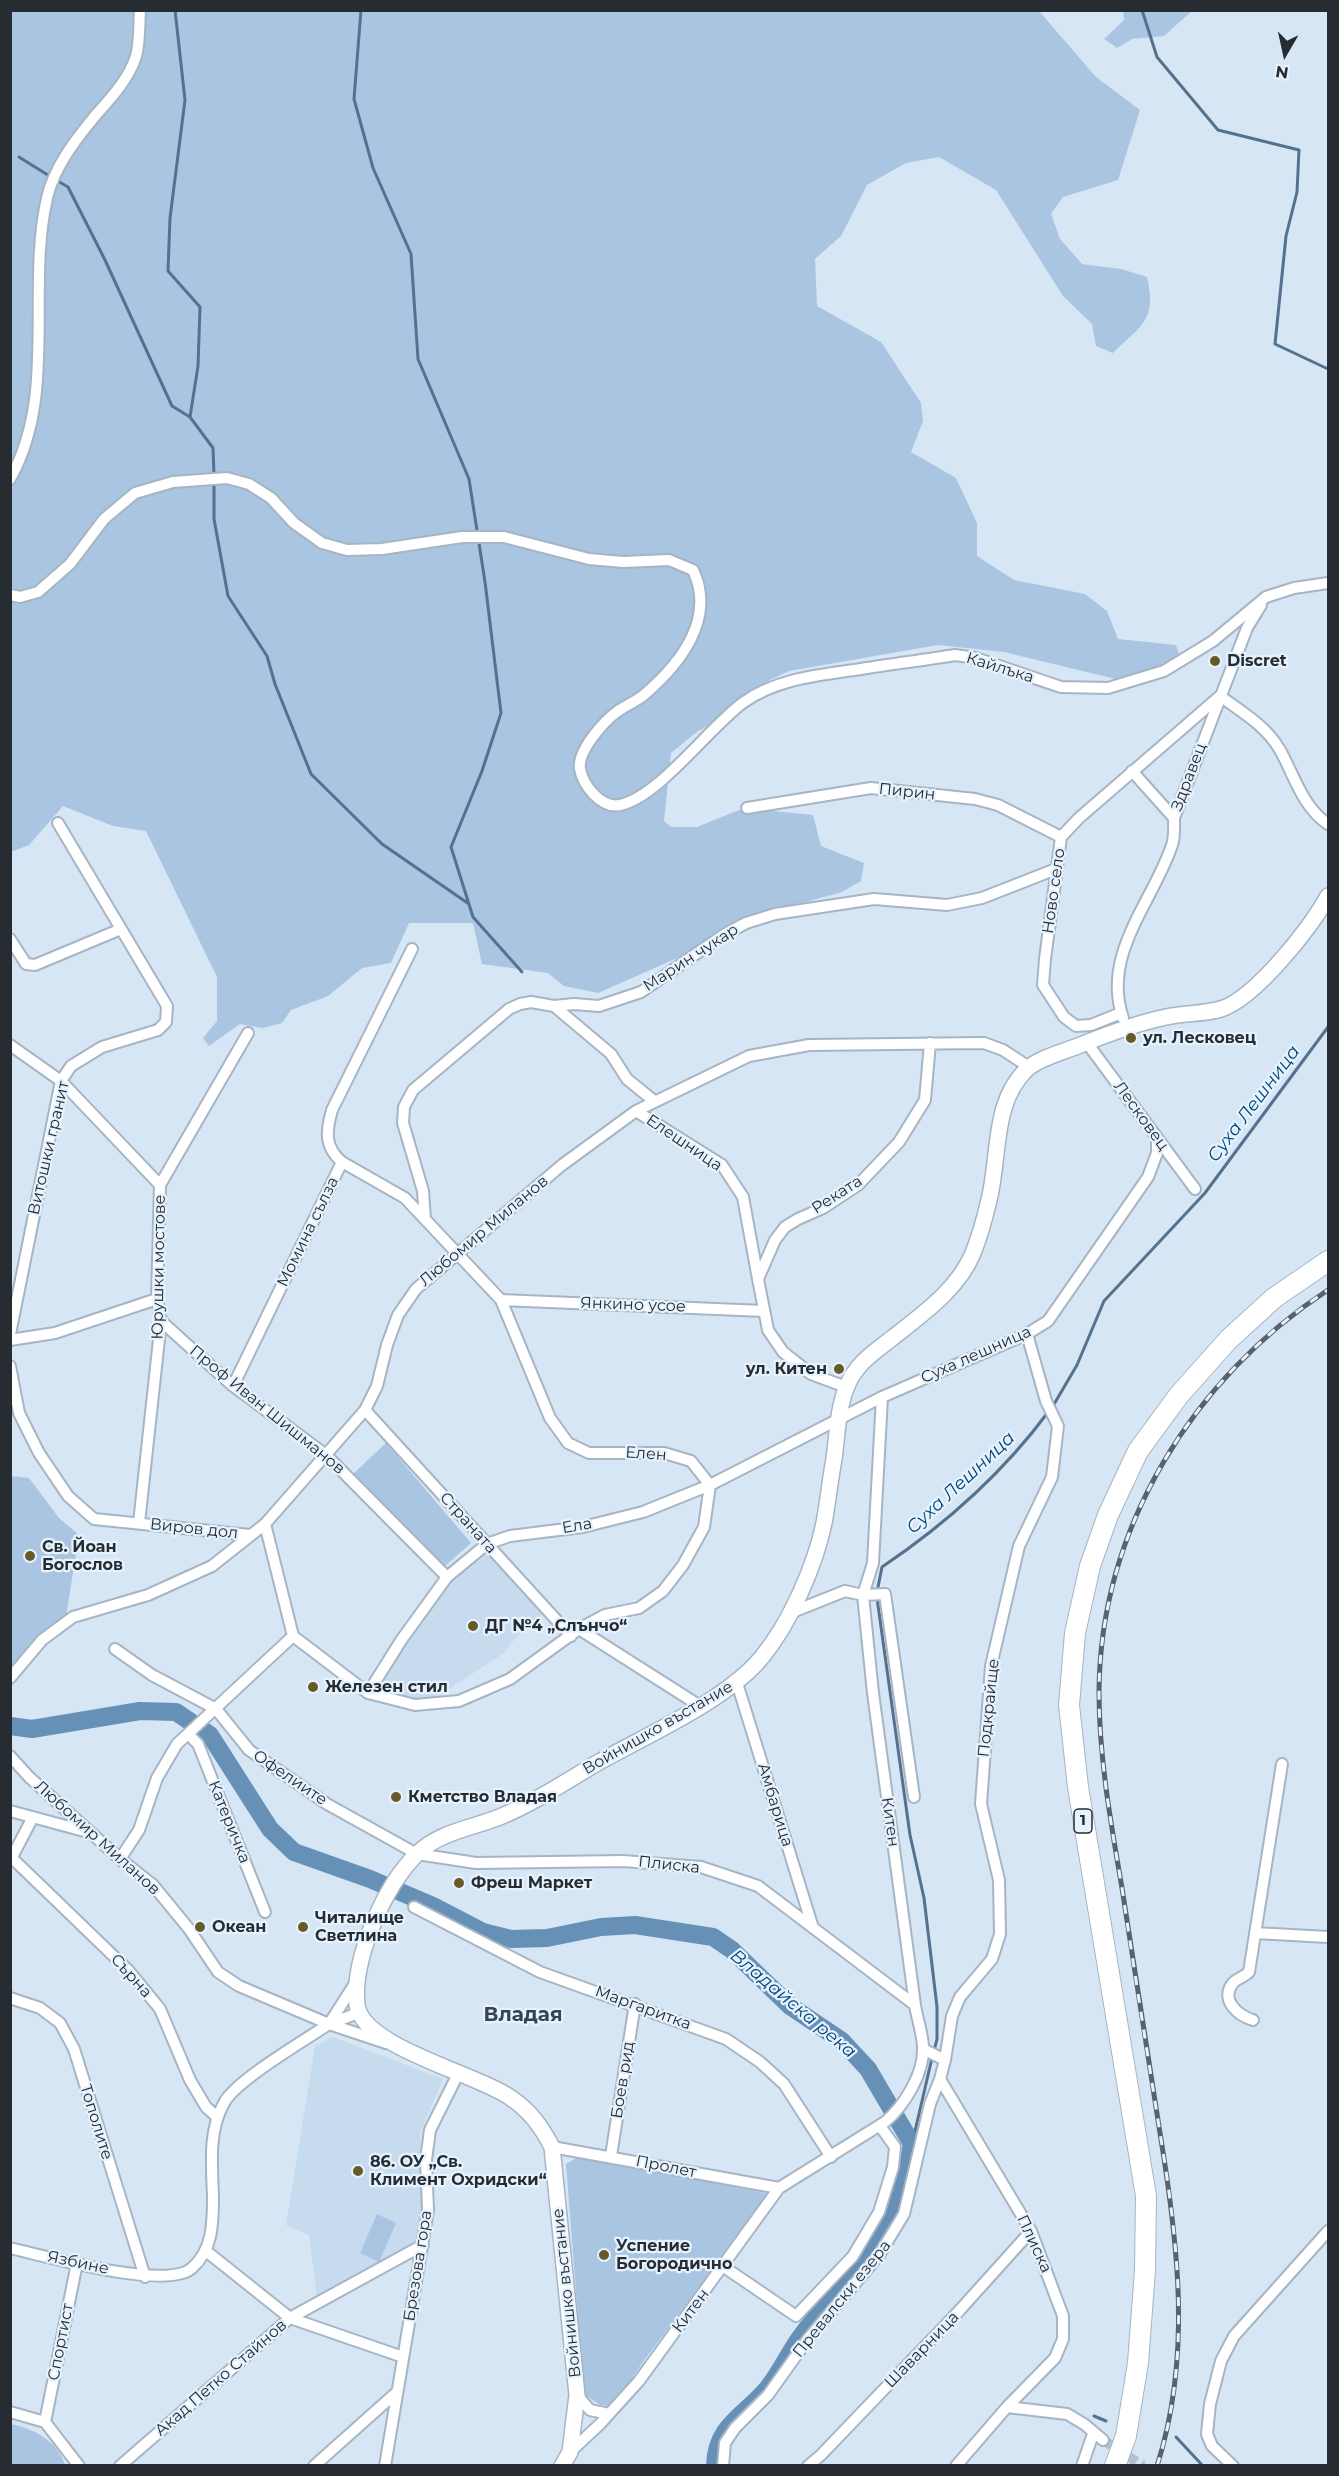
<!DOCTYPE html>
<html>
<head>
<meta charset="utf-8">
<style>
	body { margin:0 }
	#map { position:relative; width:1339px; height:2476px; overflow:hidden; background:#d7e6f5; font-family:Montserrat,sans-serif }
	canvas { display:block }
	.frame { position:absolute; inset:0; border:12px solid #262c32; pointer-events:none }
	.north { position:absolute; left:1255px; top:24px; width:60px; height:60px; -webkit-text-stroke:4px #e6f3ff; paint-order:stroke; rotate:189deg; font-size:16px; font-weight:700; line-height:24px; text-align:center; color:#262c32 }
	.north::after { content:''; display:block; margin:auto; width:21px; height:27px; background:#262c32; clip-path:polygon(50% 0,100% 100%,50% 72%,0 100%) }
</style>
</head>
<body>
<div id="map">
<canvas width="1339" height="2476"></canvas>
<div class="frame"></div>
<div class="north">N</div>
</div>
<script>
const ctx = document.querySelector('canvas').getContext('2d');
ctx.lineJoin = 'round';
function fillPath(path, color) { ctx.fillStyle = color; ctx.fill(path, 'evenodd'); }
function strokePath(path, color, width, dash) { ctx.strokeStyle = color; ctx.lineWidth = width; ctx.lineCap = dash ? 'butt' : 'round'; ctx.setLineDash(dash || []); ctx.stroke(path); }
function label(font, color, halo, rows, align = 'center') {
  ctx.font = font + ' Montserrat,sans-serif'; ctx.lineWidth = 4.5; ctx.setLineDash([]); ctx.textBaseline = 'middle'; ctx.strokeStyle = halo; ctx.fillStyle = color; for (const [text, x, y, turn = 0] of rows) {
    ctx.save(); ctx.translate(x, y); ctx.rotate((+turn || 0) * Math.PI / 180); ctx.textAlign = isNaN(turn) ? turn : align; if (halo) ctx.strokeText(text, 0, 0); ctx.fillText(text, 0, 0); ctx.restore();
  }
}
fillPath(new Path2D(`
	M489,1553l55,60 -30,27 -10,13 -78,51 -44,-16 -1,-6 4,-14 63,-84z
	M333,2037l110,42 -23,54 3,76 -4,32 -102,56 -8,-62 -23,-10 29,-179z`), '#c7dbef');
fillPath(new Path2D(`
	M11,11h1028l57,66 44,33 -22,70 -55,17 -12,17 9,25 22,25 39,5 26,8c10,44 -5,47 -34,76l-17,-7 -4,-22 -29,-28 -67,-106 -57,-33 -33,6 -39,22 -26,51 -26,23 2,47 64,36 40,61 2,18 -12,31 45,26 21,45v33l37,24 71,14 22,17 11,28 58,6 5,15 -53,22 -124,-30 -66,-7 -149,26 -19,9 -29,29 -43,22 -27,22 -7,68 7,6h26l47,-19 69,7 8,31 43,17 -3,18 -19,11 -94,26 -57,34 -93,41 -34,-7 -16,-13 -66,-9 -9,-41h-64l-18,40 -29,5 -34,28 -37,14 -9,13 -20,5 -22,-4 -31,22 -6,-8 14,-17v-44l-71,-146 -33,-5 -50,-20 -34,39 -18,7z
	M1123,11v-1l69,1 -28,25 -32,3 -15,9 -13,-9 20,-19z
	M386,1443l85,100 -26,23 -92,-92z
	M11,1476l18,2 30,40 20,17 -14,88 -54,55z
	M580,2156l190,38 -125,165 -27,40 -8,7 -10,-1 -16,-11 -18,-230z
	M377,2214l19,9 -17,39 -19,-9z
	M11,2424c23,5 47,17 54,41h-54z`), '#a9c5e1');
strokePath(new Path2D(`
	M175,10l10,90 -15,118 -2,53 32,36 -2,59 -8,51 23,31 1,27
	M361,10l-7,89 19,69 38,86 7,105 51,120 16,103 16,131 -19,58 -31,76 22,70 49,55
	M1142,10l15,47 61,73 81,20 -2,42 -11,44 -11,108 53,25
	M19,157l32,20
	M56,180l12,7 37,73 67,146 18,11
	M214,482v37l14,77 39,60 8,28 36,90 71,70 87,60
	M1053,1406l24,-41 27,-64 101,-108 123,-166
	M877,1592l5,-25c64,-43 121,-94 167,-156
	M877,1598l33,237 14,63 13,109v32l-3,12
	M912,2144l20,-86
	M1094,2416l12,5
	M1176,2437l27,29`), '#54728f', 3);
strokePath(new Path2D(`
	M10,1726l22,3 108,-18 36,1 34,23 60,94 24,23 76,27 63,27 50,26 28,7 36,-1 54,-11 34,-2 78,12 19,13 58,56 52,35 26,28 44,75c-11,70 -32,100 -77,153 -11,12 -23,24 -33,38 -13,17 -21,37 -35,54 -23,27 -51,36 -52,77`), '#6790b7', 18);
strokePath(new Path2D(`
	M1103,2440l40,26`), '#b4c1ce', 10, [10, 5]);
const street = new Path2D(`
	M10,479c48,-85 16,-189 37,-281 7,-31 29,-59 48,-82 16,-18 34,-37 41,-60 4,-14 3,-31 4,-46
	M10,595l10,2 18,-5 32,-28 34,-45 31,-26 38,-11 54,-4 22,6 22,14 23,25 28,20 25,7 35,-1 80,-12h42l85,22 34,3 46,-2 24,10c23,48 -12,93 -48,124 -8,7 -18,11 -27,17 -14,10 -41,40 -38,58 3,16 21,40 40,36 40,-9 89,-78 124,-103 34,-24 77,-27 117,-33 31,-5 63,-9 94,-14l21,3 85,29 47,1 56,-17 49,-30 53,-44 28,-9 34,-5
	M1132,771l42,47
	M747,808l124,-20 104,11 23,6 63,32
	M10,939l16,25 9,1 86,-36
	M554,1006l57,48 16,25 27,22
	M1121,1013l-30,12 -15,1 -12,-9 -21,-32 2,-26 16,-122 18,-19 141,-122c22,16 46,30 60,54 14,25 23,58 48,74
	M1123,1018c-22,-64 30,-116 49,-173 3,-8 2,-19 2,-27l73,-190 14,-23
	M1087,1043l108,146
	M10,1045l51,36 99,104
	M636,1111l86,54 21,32 15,82
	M425,1219l-2,-28 -20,-68 1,-16 9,-17 96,-81 11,-5 11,-2 23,4 20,-2 25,2 42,-14 81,-56 24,-13 29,-9 99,-15 73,6 35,-7 74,-29
	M501,1300l263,11
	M161,1321l72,65 93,69 121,122
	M10,1334l51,-253 10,-15 31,-19 56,-17 8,-8 1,-16 -109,-183
	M10,1340l45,-7 102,-34
	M10,1366l9,47 20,40 29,43 26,23 156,16
	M233,1386l109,-224c-18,-15 -16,-31 -10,-52l80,-161
	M846,1387l-35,-13 -28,-22 -15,-22 -10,-51 17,-39 10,-13 13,-8 25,-11 35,-23 41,-43 26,-42 5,-57
	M365,1410l206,226
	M139,1523l22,-202 -4,-22 3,-114 88,-152
	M265,1524l28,112 75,57 47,12 44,-4 51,-22 69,-50 26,-14 34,-7 24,-17 20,-26 21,-38 6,-42 -19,-24 -27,-8h-75l-21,-10 -18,-25 -49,-118 -96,-102 -63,-36
	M790,1613l55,-22 18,4 10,-32 9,-166
	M579,1629l121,77
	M115,1649l37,26 64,34 33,41 78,54 90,50 59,9 147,-2 78,6 57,19 157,119
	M10,1678l32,-38 31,-23 75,-22 64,-29 53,-42 100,-114 12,-24 10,-41 11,-30 18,-26 146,-124 74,-54 113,-55 60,-11 175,-2 19,7 26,17
	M737,1683l76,245
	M368,1693l34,-54 45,-62 40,-33 23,-8 73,-9 60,-15 67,-27 172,-88 145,-63 21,-13 100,-144 9,-24v-15
	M188,1734l10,10 67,168
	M10,1756l19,21 91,82 33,26 36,44 29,43 21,14 90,38 29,-11
	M10,1811l78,21
	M12,1858l116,112 32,39 30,71 16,27 11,10
	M120,1859l19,-29 18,-52 20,-34 116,-108
	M10,1861l23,-44
	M414,1907l126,65 186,67 34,23 24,22 47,73
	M1255,1933l73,4
	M356,1982l-27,42 57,19
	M10,1998l30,10 20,15 14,26 71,228
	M1253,2020c-14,-4 -34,-20 -20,-37 3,-4 11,-6 16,-11l33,-208
	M923,2049l22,11
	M940,2079l91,152 32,85v23l-8,19 -48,49 -51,59
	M552,2147l227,41
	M611,2156l24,-152
	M10,2248c35,8 157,43 182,20 21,-18 21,-46 21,-71 -1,-32 -5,-66 11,-94 11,-22 81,-63 105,-79
	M206,2251l84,67 113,39
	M724,2267l72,49 57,-60 26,-44 14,-45 2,-20 -15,-21
	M577,2395l13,15 19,4
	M1007,2407l60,7 17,10 19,16
	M10,2412l35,10 34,44
	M45,2422l32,-159
	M570,2452l30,-28 39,-43 140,-193 106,-66c19,-16 39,-48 38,-74 0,-14 -6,-29 -8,-43l-42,-312 -10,-98 22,-1 29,203
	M120,2466l170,-148 133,-73
	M314,2466l83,-74
	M385,2466l43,-256 -2,-50 4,-30 29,-58
	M723,2466l2,-23 10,-15 33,-33 40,-56 71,-84 25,-41 26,-110 10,-25 5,-19 7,-44 8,-19 32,-38 8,-25 -1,-54 -18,-76 10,-138 28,-120 33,-69 6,-51 -12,-25 -19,-67
	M808,2466l13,-11 138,-144 72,-80
	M1082,2466l11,-32
	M1233,2466l-21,-20 -5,-12 3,-30 11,-43 13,-25 94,-105`);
const secondary = new Path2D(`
	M562,2466l8,-14 7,-57 -25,-248c-11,-21 -22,-36 -41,-49 -33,-24 -149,-51 -154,-93 -5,-46 28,-121 61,-152 23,-22 56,-25 84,-37 34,-14 66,-36 97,-54 50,-28 128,-62 163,-105 28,-34 53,-91 62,-134 4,-21 6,-43 10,-64 3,-23 4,-52 13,-73 9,-22 26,-33 44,-47 30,-24 67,-49 82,-86 7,-17 12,-36 16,-53 11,-44 3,-98 38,-131 12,-11 36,-17 51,-23 27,-11 59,-23 88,-29 18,-4 38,-3 55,-8 33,-10 91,-82 107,-113`);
const highway = new Path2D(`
	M1115,2466l11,-30 12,-73 7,-93 1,-74 -68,-409 -9,-82 6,-72 15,-67 18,-51 30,-64 41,-56 50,-56 45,-41 54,-37`);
strokePath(street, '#a6b5c3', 14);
strokePath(secondary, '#a6b5c3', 18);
strokePath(highway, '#a6b5c3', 22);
strokePath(street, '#fff', 10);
strokePath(secondary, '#fff', 15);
strokePath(highway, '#fff', 20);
const rail = new Path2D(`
	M1157,2466c35,-109 21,-223 3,-333 -13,-82 -26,-164 -38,-245 -11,-64 -23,-130 -23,-196 1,-164 94,-314 229,-402`);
strokePath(rail, '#59626b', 5);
strokePath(rail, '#e6f3ff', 3, [9]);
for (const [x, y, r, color] of [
	[1215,661,6,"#665b28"],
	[1131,1038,6,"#665b28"],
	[839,1369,6,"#665b28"],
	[30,1556,6,"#665b28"],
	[473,1626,6,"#665b28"],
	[313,1687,6,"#665b28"],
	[396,1797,6,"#665b28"],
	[459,1883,6,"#665b28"],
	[200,1927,6,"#665b28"],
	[303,1927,6,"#665b28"],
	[358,2171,6,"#665b28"],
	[604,2255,6,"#665b28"]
]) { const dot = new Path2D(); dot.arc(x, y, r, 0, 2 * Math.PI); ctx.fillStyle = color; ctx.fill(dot); strokePath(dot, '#e6f3ff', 2); }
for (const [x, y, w] of [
	[1083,1821,18]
]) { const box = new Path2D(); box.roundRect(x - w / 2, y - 12, w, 24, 4.5); ctx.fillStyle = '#e6f3ff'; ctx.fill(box); strokePath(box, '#262c32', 1.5); }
label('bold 15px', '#262c32', null, [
	["1",1083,1821]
]);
label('bold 16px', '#262c32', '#e6f3ff', [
	["Discret",1227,661],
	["ул. Лесковец",1143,1038],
	["ул. Китен",827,1369,"right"],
	["Св. Йоан",42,1547],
	["Богослов",42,1565],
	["ДГ №4 „Слънчо“",485,1626],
	["Железен стил",325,1687],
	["Кметство Владая",408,1797],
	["Фреш Маркет",471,1883],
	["Читалище",315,1918],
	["Светлина",315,1936],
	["Океан",212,1927],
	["86. ОУ „Св.",370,2162],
	["Климент Охридски“",370,2180],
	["Успение",616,2246],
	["Богородично",616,2264]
], 'left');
label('16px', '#262c32', '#e6f3ff', [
	["Кайлъка",1000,668,17],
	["Здравец",1189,777,-69],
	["Пирин",907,792,6],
	["Ново село",1054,891,-82],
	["Марин чукар",691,958,-33],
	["Лесковец",1141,1116,54],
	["Елешница",684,1143,34],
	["Витошки гранит",49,1148,-77],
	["Реката",837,1195,-33],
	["Любомир Миланов",484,1231,-40],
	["Момина сълза",308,1232,-64],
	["Юрушки мостове",159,1267,-89],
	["Янкино усое",633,1305,2],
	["Суха лешница",976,1355,-24],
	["Проф Иван Шишманов",267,1410,39],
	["Елен",646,1454,4],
	["Страната",468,1523,48],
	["Ела",577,1526,-10],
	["Виров дол",194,1529,6],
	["Подкрайще",989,1708,-84],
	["Войнишко въстание",658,1728,-30],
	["Офелиите",290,1778,34],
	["Амбарица",775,1805,73],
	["Катеричка",229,1822,68],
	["Китен",890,1822,82],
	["Любомир Миланов",97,1838,42],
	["Плиска",669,1865,6],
	["Сърна",131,1976,48],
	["Маргаритка",643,2008,20],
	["Боев рид",623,2080,-81],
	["Тополите",96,2122,73],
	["Пролет",666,2167,11],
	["Плиска",1034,2244,65],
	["Язбине",78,2263,12],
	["Брезова гора",418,2266,-81],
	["Войнишко въстание",567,2293,-96],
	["Превалски езера",842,2299,-51],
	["Китен",691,2311,-53],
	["Спортист",61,2342,-79],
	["Шаварница",922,2350,-46],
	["Акад Петко Стайнов",221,2378,-41]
]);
label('italic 18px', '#004678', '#e6f3ff', [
	["Суха Лешница",1254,1104,-53],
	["Суха Лешница",961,1483,-43],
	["Владайска река",793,2004,40]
]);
label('bold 20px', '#37434f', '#e6f3ff', [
	["Владая",523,2015]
]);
</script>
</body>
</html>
